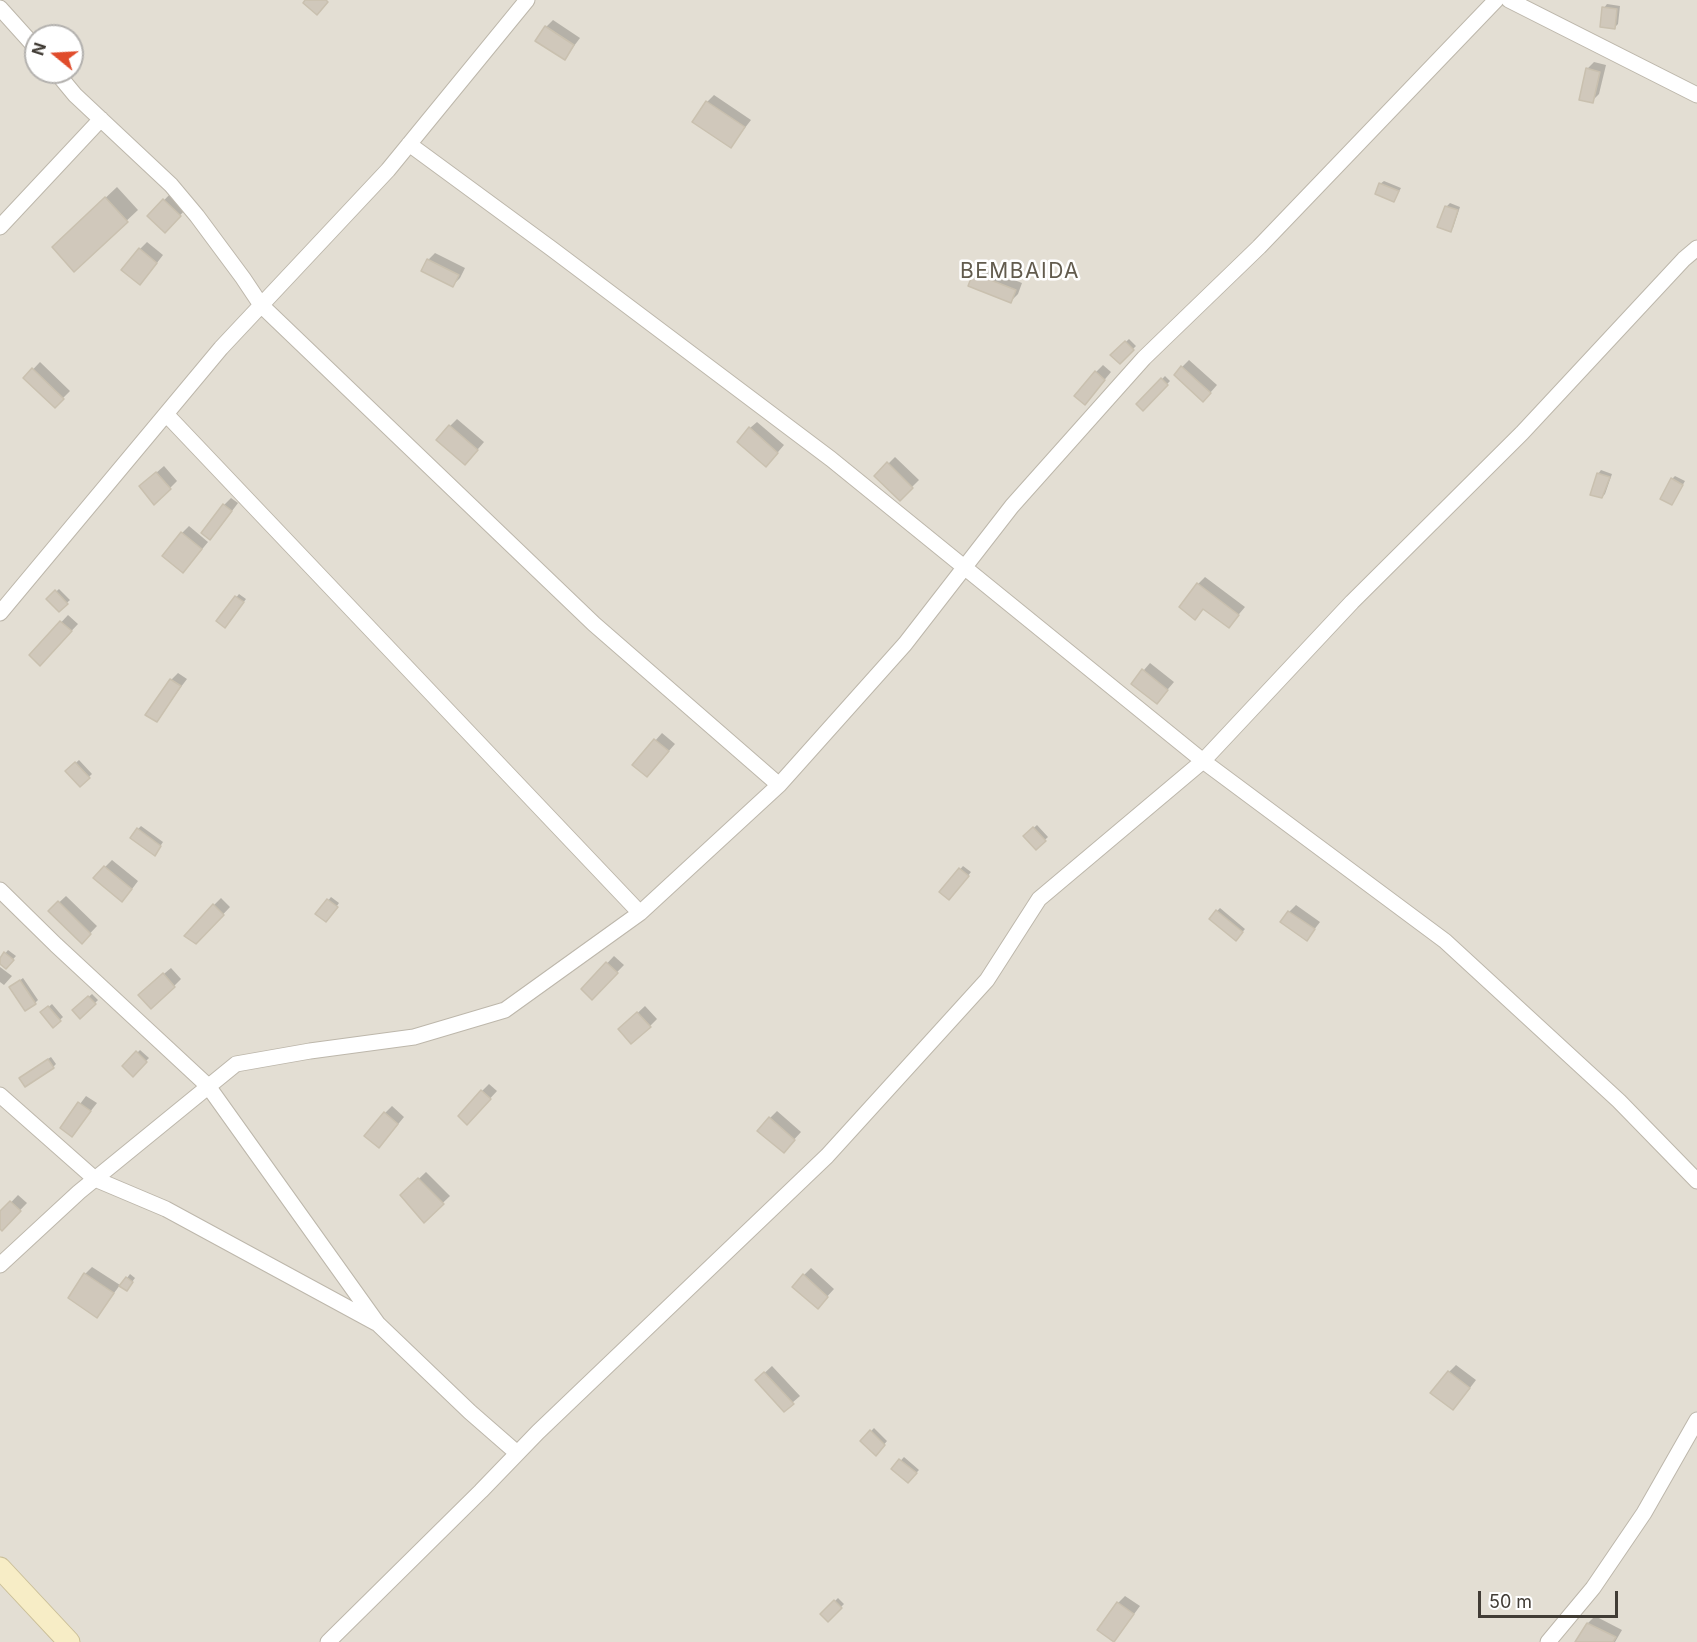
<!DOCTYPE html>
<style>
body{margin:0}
#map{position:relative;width:1697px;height:1642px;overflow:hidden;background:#f0ece4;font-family:Inter,sans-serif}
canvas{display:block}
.north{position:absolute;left:24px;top:24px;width:60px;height:60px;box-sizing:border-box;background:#fff;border:2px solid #b3b1ae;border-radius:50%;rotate:288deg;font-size:16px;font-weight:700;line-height:24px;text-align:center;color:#413c35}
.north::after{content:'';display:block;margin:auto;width:21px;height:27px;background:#e04c2b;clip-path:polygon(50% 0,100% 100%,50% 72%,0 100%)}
.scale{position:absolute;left:1478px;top:1591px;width:140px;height:27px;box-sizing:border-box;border:3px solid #413c35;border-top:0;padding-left:8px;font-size:18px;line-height:21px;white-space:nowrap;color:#413c35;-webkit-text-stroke:4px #fff;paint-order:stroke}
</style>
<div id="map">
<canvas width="1697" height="1642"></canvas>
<div class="north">N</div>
<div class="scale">50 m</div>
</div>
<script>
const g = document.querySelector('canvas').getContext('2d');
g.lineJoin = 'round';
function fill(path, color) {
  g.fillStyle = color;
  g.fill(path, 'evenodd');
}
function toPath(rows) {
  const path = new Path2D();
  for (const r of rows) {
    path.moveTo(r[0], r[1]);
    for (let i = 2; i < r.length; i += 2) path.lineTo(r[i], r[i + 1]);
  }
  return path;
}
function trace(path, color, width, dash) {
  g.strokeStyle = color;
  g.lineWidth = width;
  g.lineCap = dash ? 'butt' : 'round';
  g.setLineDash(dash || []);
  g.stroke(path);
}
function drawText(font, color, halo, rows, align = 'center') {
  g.font = font + ' Inter,sans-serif';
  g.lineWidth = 5;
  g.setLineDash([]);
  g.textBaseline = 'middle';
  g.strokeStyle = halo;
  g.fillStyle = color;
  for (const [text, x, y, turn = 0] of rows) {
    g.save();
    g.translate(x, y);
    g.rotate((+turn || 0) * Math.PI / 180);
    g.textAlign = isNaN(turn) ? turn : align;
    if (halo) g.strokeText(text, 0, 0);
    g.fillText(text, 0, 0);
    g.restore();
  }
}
const residential = toPath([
 [0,0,1697,0,1697,1642,0,1642],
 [36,36,72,36,72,72,36,72]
]);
const shadow = toPath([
 [1607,4,1620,6,1618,24,1615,27,1604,8],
 [553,20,580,38,565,58,546,27],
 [1594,62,1606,65,1599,94,1592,101,1587,69],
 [714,95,751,120,731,146,707,102],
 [1384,181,1401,188,1394,201,1380,184],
 [117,187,138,210,75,269,65,236],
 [171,193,187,208,165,231,149,216],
 [1450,203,1460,207,1453,228,1450,231,1439,227,1447,206],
 [147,242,163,255,147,276,140,249],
 [435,253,465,268,460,278,453,285,423,270,428,260],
 [981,267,1022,283,1018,294,1011,301,974,274],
 [1129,339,1136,346,1120,362,1112,355],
 [1189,360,1217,385,1210,393,1182,367],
 [40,362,70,391,55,406,25,378],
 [1103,365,1111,372,1091,396,1096,372],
 [1165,376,1170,381,1143,409,1138,404],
 [457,419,484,442,472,456,450,426],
 [757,422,784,445,773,458,750,428],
 [895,457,919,480,900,499,876,476],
 [164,466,177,481,170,488,148,480],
 [1601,470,1612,474,1605,494,1602,497,1598,474],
 [1675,476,1685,481,1674,500,1672,479],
 [231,498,238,503,217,531,224,505],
 [189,526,208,542,190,564,182,533],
 [1205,577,1245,607,1229,626,1204,607,1195,618,1198,584],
 [59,589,70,600,59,610,48,599],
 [239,594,246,599,228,623,218,621],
 [68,615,78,624,47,657,31,655],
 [1150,663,1174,682,1157,702,1144,670],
 [178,673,187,679,156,720,171,680],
 [662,733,675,744,654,768,634,765],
 [79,760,92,774,80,785,67,771],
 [1037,825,1048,837,1036,848,1025,836],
 [141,826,163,842,157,851,138,829],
 [112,860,138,881,129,893,105,867],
 [963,866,971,872,952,895,941,892],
 [66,896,97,926,82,942,50,911],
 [331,897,339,903,329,917,317,914],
 [221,898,230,907,196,943,214,905],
 [1296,905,1320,922,1307,939,1289,912],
 [1220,908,1245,929,1236,939,1217,911],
 [8,950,16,956,6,967,0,960],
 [614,956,624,965,592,998,583,989],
 [0,967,12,976,4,985,0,982],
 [171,968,181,979,174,986,147,988],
 [23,978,38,1000,35,1003,14,985],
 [92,994,98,1000,81,1017,74,1010],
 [52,1004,63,1017,53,1026,42,1013],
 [645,1006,657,1019,650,1026,627,1023],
 [140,1050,149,1058,133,1074,124,1066],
 [51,1057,56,1064,53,1067,24,1075],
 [489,1084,497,1091,474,1116,482,1091],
 [86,1096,97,1103,72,1135,62,1128],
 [392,1106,404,1117,386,1139,385,1113],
 [777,1111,801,1132,790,1144,770,1118],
 [426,1172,450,1196,424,1221,402,1195],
 [18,1195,27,1203,2,1229,0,1226,0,1214],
 [92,1267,120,1285,97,1316,85,1274],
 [811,1268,834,1289,824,1300,804,1275],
 [130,1274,135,1278,129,1286,121,1286],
 [1456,1365,1476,1380,1460,1401,1449,1372],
 [772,1366,800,1396,784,1410,757,1380],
 [874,1428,887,1441,876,1454,862,1441],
 [904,1457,919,1470,908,1481,893,1469],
 [1125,1596,1140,1606,1115,1640,1118,1603],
 [838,1598,844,1604,828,1620,822,1614],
 [1595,1616,1622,1630,1615,1642,1578,1642,1588,1623]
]);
const building = toPath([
 [305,0,326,0,328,2,317,15,303,3,305,0],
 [1602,7,1617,9,1615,29,1600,27,1602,7],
 [545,26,574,45,565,60,535,41,545,26],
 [1586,68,1600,72,1593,103,1579,100,1586,68],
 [706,101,745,127,731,148,692,122,706,101],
 [1379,183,1399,191,1394,202,1375,194,1379,183],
 [105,197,128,222,74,272,52,247,105,197],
 [163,199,181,216,165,233,147,216,163,199],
 [1445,206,1458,210,1451,232,1437,227,1445,206],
 [139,248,157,263,140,285,121,270,139,248],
 [427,259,459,275,453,287,421,271,427,259],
 [973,273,1016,290,1011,303,968,286,973,273],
 [1125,341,1134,350,1120,364,1110,355,1125,341],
 [1181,366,1211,393,1203,402,1174,375,1181,366],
 [32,368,64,399,55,408,23,378,32,368],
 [1095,371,1105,380,1085,405,1074,396,1095,371],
 [1161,378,1168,385,1143,411,1136,404,1161,378],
 [449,425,478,450,465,465,436,440,449,425],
 [749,427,778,453,766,467,737,442,749,427],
 [887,462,913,488,900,501,874,476,887,462],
 [156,472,171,489,154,505,139,486,156,472],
 [1597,473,1610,477,1602,498,1590,495,1597,473],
 [1671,478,1683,485,1672,505,1660,499,1671,478],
 [223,504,232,511,210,540,201,533,223,504],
 [181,532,202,549,183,573,162,556,181,532],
 [1197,583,1239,615,1229,628,1203,609,1195,620,1179,607,1197,583],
 [55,590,68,604,59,612,46,599,55,590],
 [235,596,244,602,225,628,216,621,235,596],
 [60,621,72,631,40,666,29,655,60,621],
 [1142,669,1168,690,1157,704,1131,684,1142,669],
 [170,679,181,686,157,722,145,715,170,679],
 [654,739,669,751,647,777,632,765,654,739],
 [75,762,90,778,80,787,65,771,75,762],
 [1033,827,1046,841,1036,850,1023,836,1033,827],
 [137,828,161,846,155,856,130,838,137,828],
 [104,866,132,889,122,902,93,878,104,866],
 [959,868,969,876,949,900,939,892,959,868],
 [327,899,338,907,326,922,315,914,327,899],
 [58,901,91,934,82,944,48,911,58,901],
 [213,904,224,915,196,944,184,936,213,904],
 [1216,910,1243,932,1236,941,1209,919,1216,910],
 [1288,911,1315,929,1307,941,1280,922,1288,911],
 [4,952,14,960,6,969,0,964,0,958,4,952],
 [606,962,618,973,592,1000,581,989,606,962],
 [163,973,175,987,151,1009,138,995,163,973],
 [20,980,36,1004,25,1011,9,987,20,980],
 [88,996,96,1004,80,1019,72,1010,88,996],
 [48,1006,61,1021,53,1028,40,1012,48,1006],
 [637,1012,651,1027,631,1044,618,1029,637,1012],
 [136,1051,147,1062,133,1077,122,1066,136,1051],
 [48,1059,54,1068,25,1087,19,1078,48,1059],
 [481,1090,491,1099,467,1125,458,1116,481,1090],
 [78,1102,91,1111,72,1137,60,1128,78,1102],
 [384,1112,398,1124,379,1148,364,1136,384,1112],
 [769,1117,795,1140,784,1153,757,1131,769,1117],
 [418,1178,444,1204,424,1223,400,1195,418,1178],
 [10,1201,21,1211,2,1231,0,1229,0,1211,10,1201],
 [84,1273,114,1293,97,1318,68,1298,84,1273],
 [803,1274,828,1297,818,1309,792,1287,803,1274],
 [126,1277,133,1282,127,1291,119,1286,126,1277],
 [1448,1371,1470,1388,1453,1410,1430,1393,1448,1371],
 [764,1372,794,1404,784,1412,755,1380,764,1372],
 [870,1430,885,1445,876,1456,860,1441,870,1430],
 [899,1459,917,1473,908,1483,891,1469,899,1459],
 [834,1600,842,1608,828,1622,820,1614,834,1600],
 [1117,1602,1134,1614,1114,1642,1097,1630,1117,1602],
 [1587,1623,1616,1637,1613,1642,1575,1642,1587,1623]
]);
const street = toPath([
 [1509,0,1697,95],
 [0,8,36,48],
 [56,72,75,95,171,185,197,216,243,278,261,305,594,624,779,785],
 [409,144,552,249,831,459,1203,761,1445,941,1619,1101,1697,1181],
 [0,227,101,119],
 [166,414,640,913],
 [0,613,221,348,388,170,527,0],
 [0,890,56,945,208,1086,378,1324,470,1412,517,1453],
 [0,1095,95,1179,166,1209,376,1323],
 [0,1265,79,1192,236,1064,310,1051,414,1037,505,1010,640,913,779,785,905,644,1012,506,1144,358,1259,247,1496,0],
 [328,1642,481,1491,538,1432,827,1156,987,980,1039,899,1203,761,1352,602,1522,433,1684,259,1697,248],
 [1548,1642,1593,1588,1644,1513,1697,1420]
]);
const secondary = toPath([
 [0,1568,69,1642]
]);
const quarterNames = [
 ["BEMBAIDA",1020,272]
];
fill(residential, '#e3ded3');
fill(shadow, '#0003');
fill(building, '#d0c8bb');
trace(building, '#c9c0af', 1.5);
trace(street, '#bdb7ab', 17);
trace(secondary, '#cabf98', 23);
trace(street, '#fff', 15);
trace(secondary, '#f7edc6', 21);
g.letterSpacing = '1.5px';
drawText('21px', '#625b4d', '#fff', quarterNames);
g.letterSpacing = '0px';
</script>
